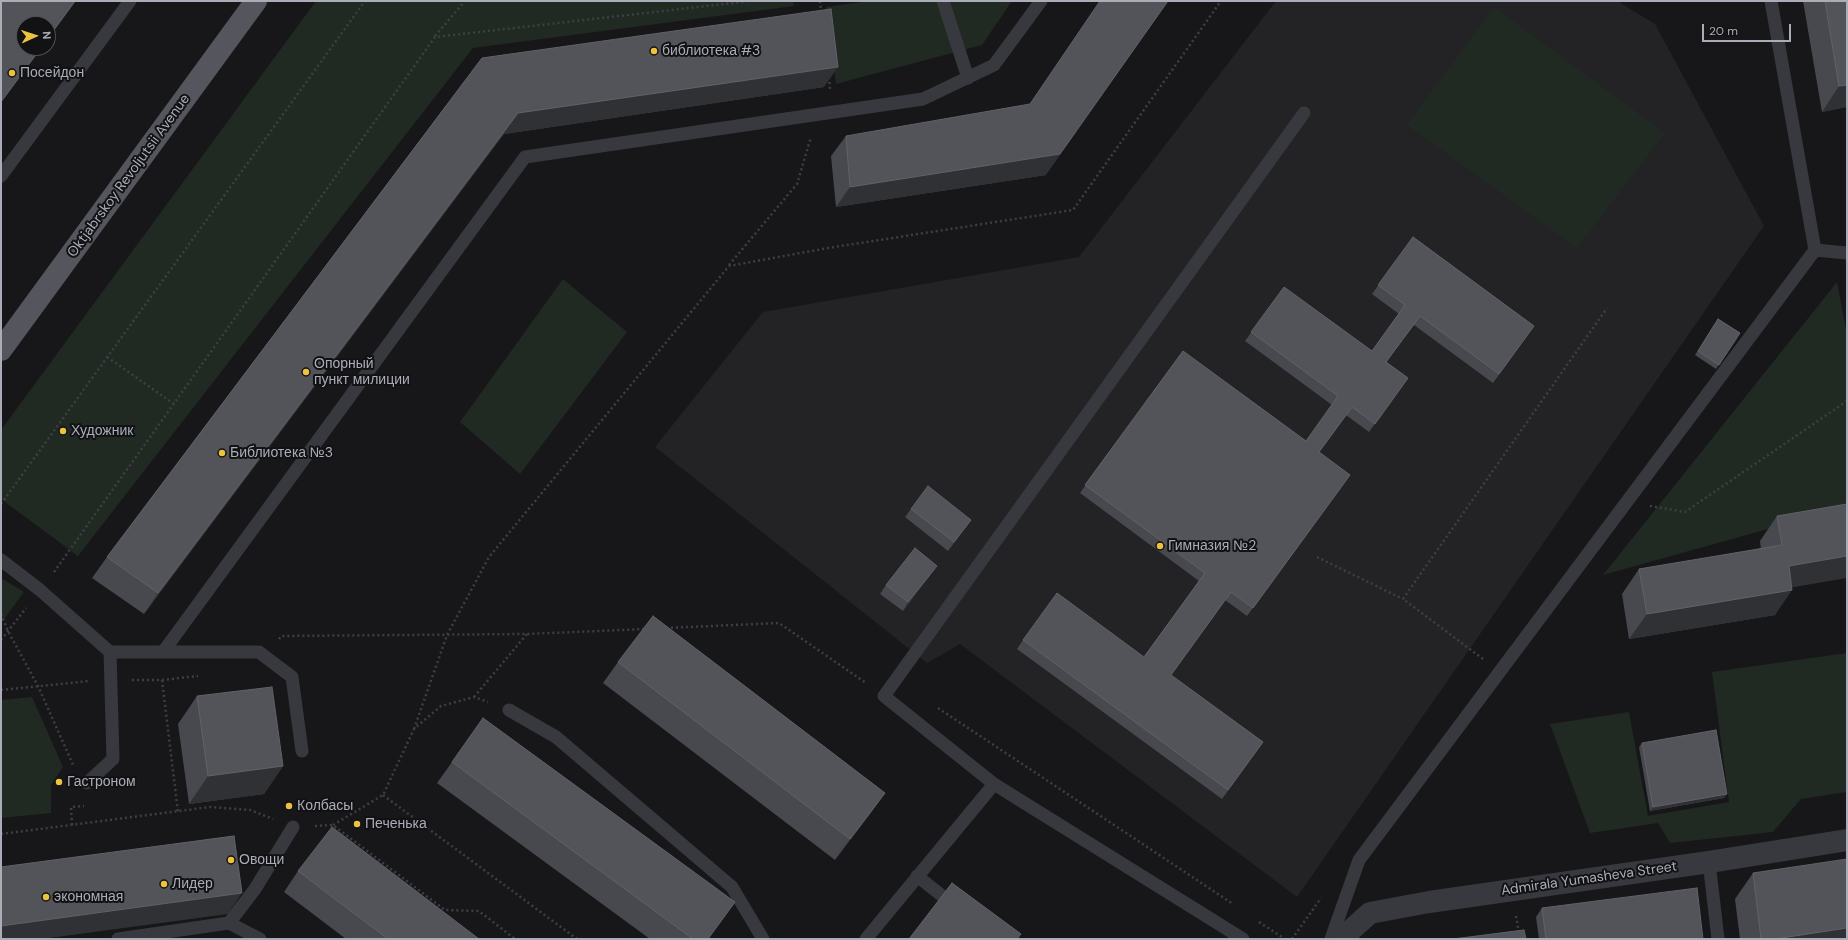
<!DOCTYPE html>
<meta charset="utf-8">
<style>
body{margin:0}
#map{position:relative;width:1848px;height:940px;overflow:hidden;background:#171719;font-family:"DM Sans",sans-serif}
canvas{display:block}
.frame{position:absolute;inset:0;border:2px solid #aaadb8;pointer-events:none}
.north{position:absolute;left:16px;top:16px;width:40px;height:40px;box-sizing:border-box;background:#121214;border:1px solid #4f5056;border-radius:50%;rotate:87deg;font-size:11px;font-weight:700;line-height:16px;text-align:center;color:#aaadb8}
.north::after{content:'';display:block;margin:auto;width:14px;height:18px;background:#eac33f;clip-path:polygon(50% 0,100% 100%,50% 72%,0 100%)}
.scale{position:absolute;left:1702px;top:24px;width:89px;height:18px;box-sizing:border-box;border:2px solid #aaadb8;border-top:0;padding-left:5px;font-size:12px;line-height:14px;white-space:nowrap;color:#aaadb8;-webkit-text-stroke:3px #121214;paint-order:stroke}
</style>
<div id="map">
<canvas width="1848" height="940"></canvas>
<div class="frame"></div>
<div class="north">N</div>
<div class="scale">20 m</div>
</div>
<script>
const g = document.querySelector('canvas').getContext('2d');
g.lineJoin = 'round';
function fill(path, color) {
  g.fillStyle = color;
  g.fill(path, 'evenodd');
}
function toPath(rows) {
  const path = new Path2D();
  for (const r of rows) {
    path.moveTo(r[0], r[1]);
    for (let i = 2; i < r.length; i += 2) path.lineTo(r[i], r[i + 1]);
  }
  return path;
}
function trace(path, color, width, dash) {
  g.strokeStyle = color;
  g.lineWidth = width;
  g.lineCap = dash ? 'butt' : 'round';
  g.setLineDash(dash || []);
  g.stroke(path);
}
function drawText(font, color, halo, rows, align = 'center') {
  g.font = font + ' "DM Sans",sans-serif';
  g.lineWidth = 4;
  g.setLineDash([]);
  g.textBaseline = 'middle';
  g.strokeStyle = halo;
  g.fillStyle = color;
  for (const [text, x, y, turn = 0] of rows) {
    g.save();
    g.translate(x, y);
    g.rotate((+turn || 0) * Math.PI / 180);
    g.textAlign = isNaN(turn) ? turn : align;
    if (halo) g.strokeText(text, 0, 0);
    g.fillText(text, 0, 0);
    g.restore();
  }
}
const built = toPath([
 [1276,1,1617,1,1655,24,1764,226,1297,897,960,644,927,663,655,447,763,312,1079,257]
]);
const green = toPath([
 [316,1,793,1,794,6,473,48,78,556,1,499,1,430],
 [869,1,1012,1,982,45,836,84,826,7],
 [1494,7,1665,133,1577,248,1407,125],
 [563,279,627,332,520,474,460,422],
 [1837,282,1847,335,1847,507,1603,575],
 [1,578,24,592,1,623],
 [1847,653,1847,792,1801,799,1773,832,1670,843,1658,823,1590,833,1550,724,1629,712,1648,816,1729,802,1712,672],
 [32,697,63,767,51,785,51,813,1,818,1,700]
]);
const path = toPath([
 [820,1,821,12],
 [435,36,465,1],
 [829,77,830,90],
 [729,265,797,184,811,137],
 [107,357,174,404],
 [1,504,365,1],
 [1650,506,1685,512,1847,401],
 [1317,557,1403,599],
 [54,572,435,37,751,1],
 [1,614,8,631,38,686,74,767],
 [666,628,779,623,866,683],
 [279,639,281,636,527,634,645,629],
 [1,640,26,608],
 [1483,659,1403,599,1607,308],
 [132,680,162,680,198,676],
 [162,680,178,812],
 [1,690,89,681],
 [474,697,527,634],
 [938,708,1233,904],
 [414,729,447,635,489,557,729,266,828,248,1073,210,1221,1],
 [383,795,577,939],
 [72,825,71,807,84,806],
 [333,825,383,795,414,729,441,706,474,697,488,702],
 [315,826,333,825,445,910,479,911,515,939],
 [1,834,210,807,250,810,273,819],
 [1516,916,1520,939],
 [1259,922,1285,939],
 [1292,939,1321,898]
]);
const service = toPath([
 [943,1,968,78],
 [1,176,130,1],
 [1815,250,1847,253],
 [1,560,40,590,110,652,163,652,525,157,923,99,994,65,1041,1],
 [163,652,259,652,292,677,302,751],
 [509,710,556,737,732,887,763,939],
 [87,783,113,759,110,652],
 [1709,862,1718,939],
 [917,876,955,906],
 [118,939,229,923],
 [260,939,229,923,255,889,293,827],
 [866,939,994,784],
 [1243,939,994,784,884,696,1304,113],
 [1331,939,1359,860,1815,250,1771,1]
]);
const minor = toPath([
 [1341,939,1370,913,1429,902,1709,862,1847,840]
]);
const primary = toPath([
 [1,350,256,1]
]);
const wall = toPath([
 [1803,1,1847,1,1847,116,1846,107,1822,112],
 [482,58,824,87,504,134,144,614,92,578,107,557],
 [846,136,1046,175,836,207,831,156],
 [1413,237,1534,326,1493,383,1414,325,1386,362,1408,378,1369,432,1346,415,1319,452,1350,475,1247,616,1225,600,1171,675,1263,742,1222,799,1017,649,1023,640,1144,657,1199,581,1080,493,1183,351,1306,441,1332,405,1245,341,1284,287,1372,351,1399,314,1372,294],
 [1718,319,1740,333,1716,369,1695,355],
 [911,509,971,520,948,551,905,517],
 [1777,516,1792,587,1775,615,1629,639,1622,594,1639,569,1761,549,1760,541],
 [931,574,903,611,880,594,886,585],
 [618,662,885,793,870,814,835,860,603,683],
 [197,696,283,766,264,794,189,804,178,724],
 [1642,743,1727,794,1724,798,1650,811,1639,747],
 [452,762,709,939,650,939,437,783],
 [298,871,479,939,346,939,284,892],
 [1753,873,1847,939,1740,939,1735,899],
 [1542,908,1703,939,1539,939,1536,917]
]);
const shadedWall = toPath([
 [75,1,76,1,48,39,48,38],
 [1168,1,1046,175,836,207,850,187,1060,154],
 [838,67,824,87,504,134,144,614,158,593,518,113],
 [1847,85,1847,106,1846,107,1822,112,1839,86],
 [1847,556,1847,578,1771,591,1789,566],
 [937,566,931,574,903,611,908,602],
 [1792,590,1775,615,1629,639,1647,614],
 [283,766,264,794,189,804,208,776],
 [885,793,870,814,835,860,850,839],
 [1727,794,1724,798,1650,811,1653,807],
 [242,893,228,914,42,939,1,939,1,926],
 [1847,928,1847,939,1775,939]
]);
const building = toPath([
 [1,1,75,1,48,38,48,24,24,24,24,48,41,48,1,102,1,1],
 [1100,1,1168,1,1060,154,850,187,846,136,1030,104,1100,1],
 [1825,1,1847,1,1847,85,1839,86,1825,1],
 [831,9,838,67,518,113,158,593,107,557,482,58,831,9],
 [1413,237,1534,326,1499,374,1420,316,1386,362,1408,378,1375,424,1352,407,1319,452,1350,475,1253,608,1231,592,1171,675,1263,742,1228,790,1023,640,1057,593,1144,657,1205,573,1085,485,1183,351,1306,441,1338,396,1251,332,1284,287,1372,351,1405,305,1378,285,1413,237],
 [1718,319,1740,333,1719,365,1698,351,1718,319],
 [928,486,971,520,954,542,911,509,928,486],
 [1847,504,1847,556,1789,566,1792,590,1647,614,1639,569,1782,545,1777,516,1847,504],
 [915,548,937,566,908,602,886,585,915,548],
 [653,616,885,793,850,839,618,662,653,616],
 [272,687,283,766,208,776,197,696,272,687],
 [483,718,735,902,708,939,693,939,452,762,483,718],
 [1716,730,1727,794,1653,807,1642,743,1716,730],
 [332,827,479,939,388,939,298,871,332,827],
 [234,836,242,893,1,926,1,867,234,836],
 [1847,859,1847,928,1775,939,1761,939,1753,873,1847,859],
 [952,883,1021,934,1017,939,909,939,952,883],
 [1697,888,1703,939,1546,939,1542,908,1697,888],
 [1524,930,1526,939,1453,939,1524,930]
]);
const markers = [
 [654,51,4,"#eac33f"],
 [12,73,4,"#eac33f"],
 [306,372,4,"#eac33f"],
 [63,431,4,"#eac33f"],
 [222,453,4,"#eac33f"],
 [1160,546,4,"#eac33f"],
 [59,782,4,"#eac33f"],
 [289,806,4,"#eac33f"],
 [357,824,4,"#eac33f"],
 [231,860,4,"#eac33f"],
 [164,884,4,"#eac33f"],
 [46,897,4,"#eac33f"]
];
const poiNames = [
 ["библиотека #3",662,51],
 ["Посейдон",20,73],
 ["Опорный",314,364],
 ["пункт милиции",314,380],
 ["Художник",71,431],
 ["Библиотека №3",230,453],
 ["Гимназия №2",1168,546],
 ["Гастроном",67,782],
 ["Колбасы",297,806],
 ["Печенька",365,824],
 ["Овощи",239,860],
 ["Лидер",172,884],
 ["экономная",54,897]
];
const streetNames = [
 ["Oktjabrskoy Revoljutsii Avenue",129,176,-54],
 ["Admirala Yumasheva Street",1589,879,-8]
];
fill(built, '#232326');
fill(green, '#212923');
trace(path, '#3e3f45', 2.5, [2, 3]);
trace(service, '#38393e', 13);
trace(minor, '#38393e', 22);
trace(primary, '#54555d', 22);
fill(wall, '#48494e');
fill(shadedWall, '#303134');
fill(building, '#535459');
trace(building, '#606268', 1);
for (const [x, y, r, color] of markers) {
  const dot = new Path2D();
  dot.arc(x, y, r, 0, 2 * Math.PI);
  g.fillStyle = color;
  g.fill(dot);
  trace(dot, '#121214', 1.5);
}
drawText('14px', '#aaadb8', '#121214', poiNames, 'left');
drawText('14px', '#aaadb8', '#121214', streetNames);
</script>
